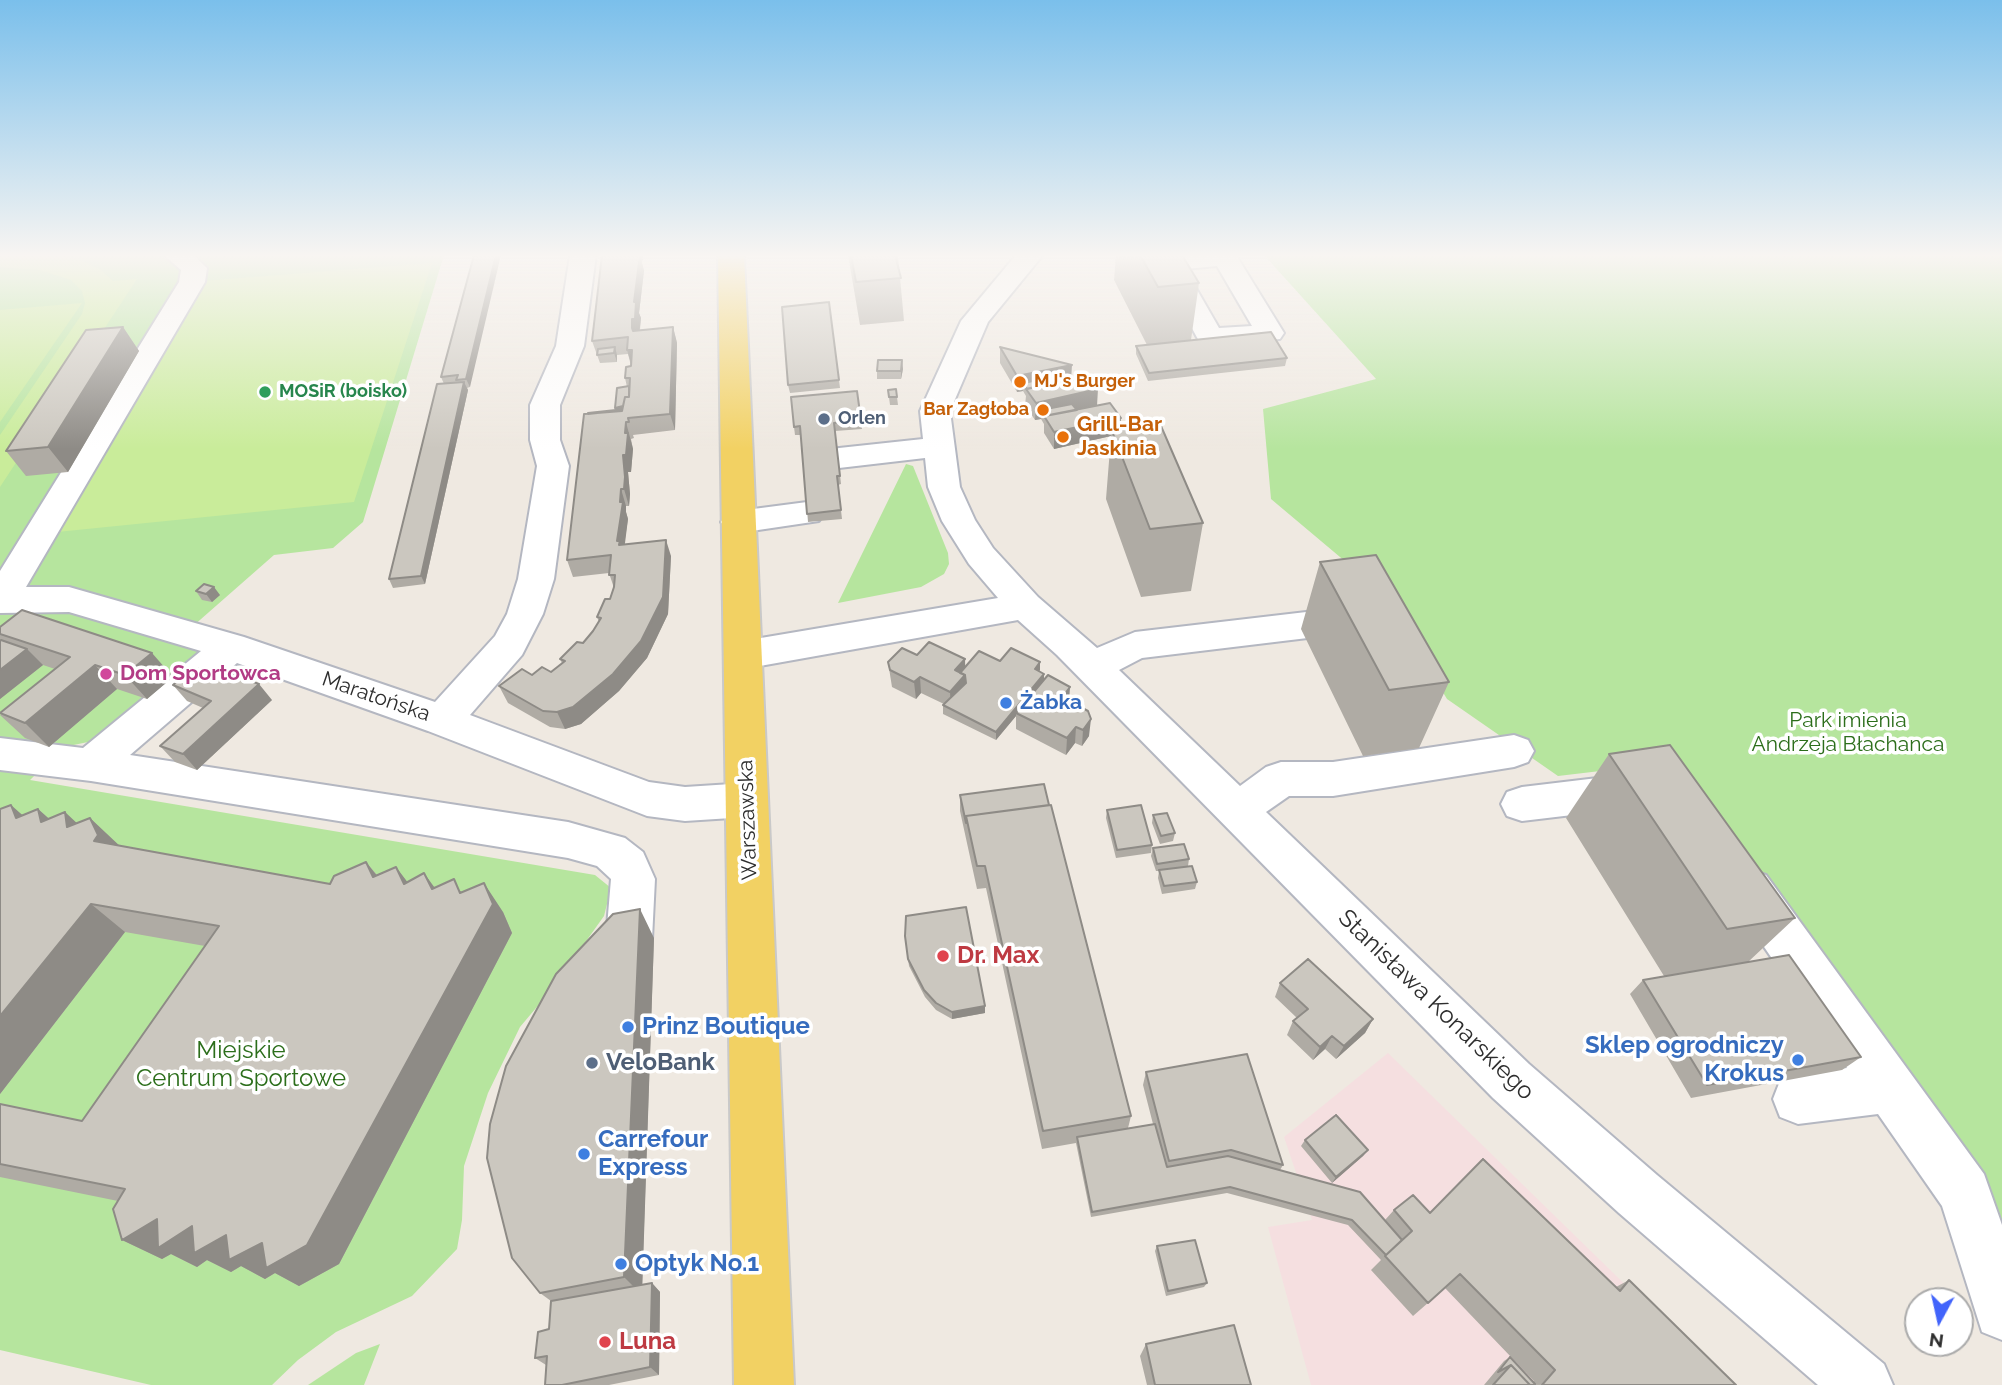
<!DOCTYPE html>
<meta charset="utf-8">
<style>
body{margin:0}
#map{position:relative;width:2002px;height:1385px;overflow:hidden;background:#efe9e1;font-family:Raleway,sans-serif}
canvas{display:block}
.north{position:absolute;left:1904px;top:1287px;width:70px;height:70px;box-sizing:border-box;background:#fff;border:2px solid #ababab;border-radius:50%;rotate:188deg;font-size:19px;font-weight:700;line-height:28px;text-align:center;color:#2e2e2e}
.north::after{content:'';display:block;margin:auto;width:24px;height:32px;background:#4264fb;clip-path:polygon(50% 0,100% 100%,50% 72%,0 100%)}
</style>
<div id="map">
<canvas width="2002" height="1385"></canvas>
<div class="north">N</div>
</div>
<script>
const g = document.querySelector('canvas').getContext('2d');
g.lineJoin = 'round';
function fill(path, color) {
  g.fillStyle = color;
  g.fill(path, 'evenodd');
}
function toPath(rows) {
  const path = new Path2D();
  for (const r of rows) {
    path.moveTo(r[0], r[1]);
    for (let i = 2; i < r.length; i += 2) path.lineTo(r[i], r[i + 1]);
  }
  return path;
}
function trace(path, color, width, dash) {
  g.strokeStyle = color;
  g.lineWidth = width;
  g.lineCap = dash ? 'butt' : 'round';
  g.setLineDash(dash || []);
  g.stroke(path);
}
function drawText(font, color, halo, rows, align = 'center') {
  g.font = font + ' Raleway,sans-serif';
  g.lineWidth = 7;
  g.setLineDash([]);
  g.textBaseline = 'middle';
  g.strokeStyle = halo;
  g.fillStyle = color;
  for (const [text, x, y, turn = 0] of rows) {
    g.save();
    g.translate(x, y);
    g.rotate((+turn || 0) * Math.PI / 180);
    g.textAlign = isNaN(turn) ? turn : align;
    if (halo) g.strokeText(text, 0, 0);
    g.fillText(text, 0, 0);
    g.restore();
  }
}
const medical = toPath([
 [1388,1053,1728,1385,1311,1385,1268,1227,1312,1220,1284,1137]
]);
const green = toPath([
 [0,255,444,255,363,522,333,548,274,555,176,641,207,653,112,731,88,742,64,747,30,780,595,875,611,888,604,916,552,989,520,1027,488,1093,464,1166,462,1220,457,1249,412,1296,336,1332,298,1360,272,1385,151,1385,0,1350],
 [1264,255,2002,255,2002,1251,1651,765,1558,776,1447,699,1384,594,1271,499,1263,409,1376,379],
 [906,464,913,466,948,553,949,564,944,574,921,587,838,603],
 [380,1344,364,1385,308,1385,356,1353]
]);
const pitch = toPath([
 [0,255,62,256,82,261,101,270,113,281,137,279,0,487,0,435,82,314,85,303,82,291,71,280,40,270,0,267],
 [432,263,354,502,57,532,203,281],
 [82,303,0,422,0,310]
]);
const minor = toPath([
 [164,255,193,255,207,268,205,282,26,587,69,587,244,637,435,702,495,636,507,614,518,579,537,466,530,440,530,405,556,346,570,255,596,255,584,346,560,405,560,440,569,466,554,579,543,614,522,655,470,715,649,782,685,787,747,783,762,788,768,800,762,812,747,817,685,821,647,816,428,731,237,663,130,755,568,822,625,838,643,852,655,879,652,939,645,954,629,960,613,954,606,939,611,879,597,866,568,858,91,781,0,770,0,738,83,748,201,651,69,612,0,613,0,571,179,282,181,270,164,255],
 [1016,255,1043,255,988,322,950,411,960,487,975,520,993,548,1038,597,1097,648,1135,632,1349,607,1362,611,1367,620,1362,629,1349,633,1142,658,1119,670,1240,786,1266,767,1281,762,1333,762,1514,735,1528,740,1534,751,1528,762,1514,767,1333,796,1289,796,1266,812,1529,1064,1657,1175,1884,1364,1893,1385,1818,1385,1619,1213,1493,1098,1057,655,1018,620,743,669,730,665,724,655,730,645,743,641,998,598,969,564,942,521,928,487,925,458,839,468,828,465,823,458,828,451,839,448,923,439,920,411,961,321,1016,255],
 [1167,255,1236,255,1284,333,1280,339,1210,345,1200,343,1156,262,1160,257,1167,255],
 [1217,266,1252,326,1219,328,1185,269,1217,266],
 [807,502,819,505,824,513,819,521,738,533,726,530,721,522,726,514,738,511,807,502],
 [1631,774,1646,779,1652,791,1646,803,1631,808,1522,821,1507,816,1501,804,1507,792,1522,787,1631,774],
 [1750,870,1766,875,1984,1174,2002,1225,2002,1340,1982,1332,1942,1206,1878,1114,1798,1124,1780,1117,1773,1099,1780,1081,1798,1074,1847,1068,1734,903,1728,889,1734,875,1750,870]
]);
const major = toPath([
 [718,255,744,255,794,1385,734,1385,718,255]
]);
const wall = toPath([
 [474,255,470,387,467,388,468,390,425,584,393,588,389,579,444,384,441,377],
 [643,255,642,263,644,271,639,313,641,318,640,330,673,327,677,343,675,430,633,435,634,438,631,439,633,449,631,472,628,472,630,494,629,506,626,506,626,512,628,519,624,545,671,556,668,614,647,658,619,691,581,724,565,729,550,727,508,703,499,686,532,675,551,672,562,663,560,659,583,643,593,631,599,622,597,617,610,599,614,588,609,573,573,577,567,560,616,411,615,408,627,387,625,378,631,366,628,354,617,355,617,362,600,363,592,341],
 [848,255,898,255,904,321,860,325],
 [1116,255,1182,255,1199,283,1191,340,1287,358,1285,366,1148,381,1136,354,1136,346,1147,345,1114,280],
 [829,302,840,388,790,393,788,385],
 [123,327,139,351,68,472,26,476,6,451],
 [1000,347,1071,379,1097,405,1121,418,1120,431,1203,523,1191,591,1141,597,1106,499,1111,436,1054,449,1044,433,1044,424,1041,419,1035,420,1025,405,1026,396,1023,391,1017,392,1000,363],
 [903,369,901,379,877,379,877,371],
 [896,389,898,405,890,405,888,390],
 [857,391,862,429,835,431,841,484,838,485,842,519,808,522,801,435,795,435,794,427],
 [1320,562,1449,682,1419,748,1363,756,1301,629],
 [196,591,220,595,212,602,202,600],
 [0,627,173,677,147,699,117,689,49,747,25,738,0,715,55,669,43,665,0,699,0,641,1,640,0,639],
 [917,655,965,659,965,667,1000,661,1040,670,1039,671,1044,674,1044,680,1069,703,1068,705,1089,736,1082,746,1075,743,1066,755,1016,729,1016,716,996,740,943,714,943,705,944,704,921,693,916,699,892,687,888,662],
 [173,685,272,700,197,770,175,762,160,746,203,708,187,701],
 [1609,754,1795,918,1748,962,1861,1057,1842,1070,1691,1098,1630,994,1643,980,1664,976,1566,818],
 [960,795,1131,1116,1128,1128,1153,1124,1143,1085,1146,1072,1283,1165,1280,1170,1385,1220,1394,1210,1430,1213,1616,1287,1629,1280,1736,1385,1484,1385,1504,1361,1510,1357,1533,1382,1534,1381,1445,1288,1413,1316,1371,1270,1381,1260,1348,1225,1227,1193,1091,1217,1076,1143,1042,1149,986,888,977,889,960,811],
 [38,809,49,819,77,823,90,818,119,846,330,884,366,862,377,875,396,867,407,882,463,892,503,912,512,933,339,1264,299,1286,275,1273,265,1279,241,1266,231,1272,207,1260,197,1267,171,1254,162,1259,122,1240,118,1201,0,1177,0,1104,82,1121,205,946,125,932,0,1094,22,815],
 [1107,810,1152,845,1151,853,1116,858,1106,818],
 [1153,815,1175,833,1173,841,1160,844,1152,823],
 [1153,848,1189,859,1188,866,1197,882,1195,889,1162,894,1158,878,1159,871,1156,871,1151,856],
 [905,936,985,1013,952,1019,936,1010,925,997,909,966],
 [654,938,642,1285,652,1283,660,1292,659,1375,609,1385,545,1385,546,1365,535,1358,549,1329,551,1301,540,1293],
 [1280,983,1373,1019,1365,1033,1336,1059,1325,1049,1313,1060,1287,1035,1293,1021,1297,1018,1275,997],
 [1305,1140,1368,1150,1363,1156,1332,1183,1301,1146],
 [1157,1246,1207,1283,1204,1287,1166,1296,1155,1251],
 [1146,1344,1251,1385,1147,1385,1140,1356]
]);
const shadedWall = toPath([
 [496,255,501,255,470,387,466,379],
 [638,255,643,255,642,263,644,271,639,313,641,318,639,335,637,335,632,328],
 [123,327,139,351,68,472,48,447],
 [673,327,677,343,675,430,670,414],
 [615,347,617,355,617,362,614,353],
 [627,350,632,350,632,367],
 [902,360,903,369,901,379,901,371],
 [1072,365,1071,381,1023,383,1023,391,1017,392,1017,376],
 [464,382,468,390,425,584,421,576],
 [1098,389,1097,406,1046,418,1041,410,1041,419,1035,420,1036,403],
 [635,394,618,416,615,408],
 [1121,418,1119,435,1112,431,1111,436,1054,449,1054,432],
 [626,422,633,449,631,472,628,472,630,494,629,506,624,489,623,455],
 [621,489,626,506,626,512,628,519,624,551,617,541],
 [666,540,671,556,668,614,647,658,619,691,581,724,565,729,557,712],
 [214,587,220,595,212,602,206,594],
 [27,649,43,665,0,699,0,670],
 [152,653,173,677,147,699,125,675],
 [965,659,966,692,951,708,950,692,955,670],
 [1040,662,1040,670,1034,677,1035,669],
 [95,665,117,689,49,747,25,723],
 [1044,674,1044,682,1016,713,1016,716,996,740,996,732],
 [920,677,921,693,916,699,914,682],
 [259,684,272,700,197,770,183,754],
 [1070,687,1069,703,1057,719,1058,703],
 [1091,719,1089,736,1082,746,1083,730],
 [1076,727,1075,743,1066,755,1067,738],
 [11,805,45,835,16,818],
 [38,809,72,839,41,822],
 [65,812,95,840,90,818,122,848,131,865,67,827],
 [366,862,389,891,373,877],
 [396,867,418,896,404,884],
 [424,873,445,902,432,889],
 [484,883,503,912,512,933,339,1264,299,1286,275,1273,265,1279,241,1266,231,1272,207,1260,197,1267,171,1254,162,1259,122,1240],
 [91,904,125,932,0,1094,0,1016],
 [640,909,654,938,642,1295,624,1277],
 [985,1006,985,1013,952,1019,952,1012],
 [1373,1019,1365,1033,1336,1059,1344,1046],
 [1332,1036,1325,1049,1313,1060,1320,1047],
 [1368,1150,1363,1156,1332,1183,1336,1177],
 [652,1283,660,1292,659,1375,650,1367]
]);
const building = toPath([
 [474,255,496,255,466,379,456,380,458,375,441,377,474,255],
 [602,255,640,255,634,302,636,302,635,319,632,319,632,328,633,331,673,327,670,414,628,418,629,422,626,422,625,433,628,433,626,455,623,455,625,477,624,489,621,489,620,502,623,502,617,541,620,540,619,545,666,540,663,597,641,641,613,674,573,707,557,712,543,711,499,686,522,669,532,675,542,667,551,672,565,661,560,659,577,642,583,643,593,631,601,618,597,617,605,599,610,599,614,587,615,575,609,575,611,555,567,560,584,414,622,411,625,397,629,397,630,378,625,378,626,367,631,366,632,350,627,350,628,337,592,341,602,255],
 [851,255,895,255,901,278,856,282,851,255],
 [1140,255,1182,255,1199,283,1158,287,1140,255],
 [829,302,839,380,788,385,782,307,829,302],
 [123,327,48,447,6,451,86,330,123,327],
 [1271,332,1287,358,1149,373,1136,346,1271,332],
 [615,347,614,353,597,355,598,349,615,347],
 [1000,347,1072,365,1017,376,1000,347],
 [878,360,902,360,901,371,877,371,878,360],
 [1087,375,1098,389,1036,403,1026,389,1087,375],
 [1053,377,1057,382,1027,389,1023,383,1053,377],
 [464,382,421,576,389,579,437,384,464,382],
 [629,386,629,397,625,397,623,406,615,408,617,388,629,386],
 [896,389,897,397,889,397,888,390,896,389],
 [857,391,861,420,834,423,840,476,837,476,841,510,807,514,800,426,794,427,791,397,857,391],
 [1110,403,1121,418,1054,432,1044,416,1110,403],
 [1072,404,1077,410,1045,416,1041,410,1072,404],
 [616,410,616,411,588,414,588,413,616,410],
 [1161,426,1203,523,1150,529,1112,431,1161,426],
 [1376,555,1449,682,1389,690,1320,562,1376,555],
 [204,584,214,587,206,594,196,591,204,584],
 [22,610,152,653,125,675,95,665,25,723,0,713,70,657,0,634,0,627,22,610],
 [1,640,27,649,0,670,0,641,1,640],
 [929,642,965,659,955,670,965,675,950,692,920,677,914,682,890,670,888,662,902,648,917,655,929,642],
 [1011,648,1040,662,1035,669,1044,674,996,732,943,705,966,683,965,675,960,673,979,651,1000,661,1011,648],
 [193,667,229,680,234,675,259,684,183,754,160,746,211,701,173,685,193,667],
 [1048,675,1070,687,1058,703,1064,706,1073,703,1088,711,1091,719,1083,730,1076,727,1067,738,1016,713,1048,675],
 [1670,745,1795,918,1727,929,1609,754,1670,745],
 [1044,784,1049,805,966,816,966,823,960,795,1044,784],
 [11,805,16,818,38,809,41,822,65,812,67,827,90,818,98,835,94,841,330,884,334,876,366,862,373,877,396,867,404,884,424,873,432,889,454,879,460,893,484,883,493,904,307,1245,266,1268,262,1243,229,1260,226,1235,194,1253,192,1226,158,1248,157,1219,122,1240,113,1209,125,1189,0,1164,0,1104,82,1121,219,926,91,904,0,1016,0,809,11,805],
 [1051,805,1131,1116,1043,1131,985,866,977,866,966,816,1051,805],
 [1141,805,1152,845,1117,850,1107,810,1141,805],
 [1167,813,1175,833,1161,836,1153,815,1167,813],
 [1184,844,1189,859,1157,864,1153,848,1184,844],
 [1192,866,1197,882,1164,886,1159,870,1192,866],
 [966,907,985,1006,952,1012,936,1003,924,990,908,959,905,936,906,916,966,907],
 [640,909,624,1277,540,1293,512,1258,487,1158,490,1124,506,1066,556,974,613,914,640,909],
 [1789,955,1861,1057,1707,1085,1643,980,1789,955],
 [1308,959,1373,1019,1344,1046,1332,1036,1320,1047,1293,1021,1308,1009,1280,983,1308,959],
 [1247,1054,1283,1165,1231,1150,1169,1161,1146,1072,1247,1054],
 [1336,1115,1368,1150,1336,1177,1305,1140,1336,1115],
 [1155,1124,1167,1167,1228,1156,1360,1192,1402,1240,1386,1255,1352,1220,1230,1187,1092,1212,1077,1137,1155,1124],
 [1483,1159,1620,1291,1629,1280,1736,1385,1542,1385,1555,1370,1460,1274,1428,1303,1385,1256,1412,1231,1394,1210,1413,1195,1430,1213,1483,1159],
 [1195,1240,1207,1283,1168,1291,1157,1246,1195,1240],
 [652,1283,650,1367,562,1385,545,1385,547,1356,535,1358,538,1332,549,1329,551,1301,652,1283],
 [1234,1325,1251,1385,1155,1385,1146,1344,1234,1325],
 [1510,1357,1535,1384,1535,1385,1530,1385,1511,1365,1498,1372,1510,1357],
 [1511,1365,1530,1385,1493,1385,1511,1365]
]);
const markers = [
 [1020,382,7,"#e8710a"],
 [265,392,7,"#2e9e5b"],
 [1043,410,7,"#e8710a"],
 [824,419,7,"#5c6f8a"],
 [1063,437,7,"#e8710a"],
 [106,674,7,"#d1479c"],
 [1006,703,7,"#3f7fe0"],
 [943,956,7,"#e0444e"],
 [628,1027,7,"#3f7fe0"],
 [1798,1060,7,"#3f7fe0"],
 [592,1063,7,"#5c6f8a"],
 [584,1154,7,"#3f7fe0"],
 [621,1264,7,"#3f7fe0"],
 [605,1342,7,"#e0444e"]
];
const farFoodnames = [
 ["MJ's Burger",1034,382],
 ["Bar Zagłoba",1029,410,"right"]
];
const farLeisurenames = [
 ["MOSiR (boisko)",279,392]
];
const farServicenames = [
 ["Orlen",838,419]
];
const foodNames = [
 ["Grill-Bar",1077,425],
 ["Jaskinia",1077,449]
];
const hotelNames = [
 ["Dom Sportowca",120,674]
];
const streetNames = [
 ["Maratońska",376,697,19],
 ["Warszawska",748,820,-92]
];
const shopNames = [
 ["Żabka",1020,703]
];
const parkNames = [
 ["Park imienia",1848,721],
 ["Andrzeja Błachanca",1848,745]
];
const nearHealthnames = [
 ["Dr. Max",957,956],
 ["Luna",619,1342]
];
const nearStreetnames = [
 ["Stanisława Konarskiego",1436,1005,44]
];
const nearShopnames = [
 ["Prinz Boutique",642,1027],
 ["Sklep ogrodniczy",1784,1046,"right"],
 ["Krokus",1784,1074,"right"],
 ["Carrefour",598,1140],
 ["Express",598,1168],
 ["Optyk No.1",635,1264]
];
const nearParknames = [
 ["Miejskie",241,1051],
 ["Centrum Sportowe",241,1079]
];
const nearServicenames = [
 ["VeloBank",606,1063]
];
fill(medical, '#f5dfe0');
fill(green, '#b6e59e');
fill(pitch, '#c9ec9a');
trace(minor, '#b4b7c1', 4);
trace(major, '#c9c9c9', 4);
fill(minor, '#fff');
fill(major, '#f2d163');
fill(wall, '#afaba4');
fill(shadedWall, '#8e8b86');
fill(building, '#cbc7bf');
trace(building, '#8e8b86', 2);
const sky = g.createLinearGradient(0, 0, 0, 449);
sky.addColorStop(0, '#7abfeb');
sky.addColorStop(0.57, '#f8f5f2');
sky.addColorStop(1, '#f8f5f200');
g.fillStyle = sky;
g.fillRect(0, 0, 2002, 449);
for (const [x, y, r, color] of markers) {
  const dot = new Path2D();
  dot.arc(x, y, r, 0, 2 * Math.PI);
  g.fillStyle = color;
  g.fill(dot);
  trace(dot, '#fff', 2.5);
}
drawText('bold 18px', '#c56008', '#fff', farFoodnames, 'left');
drawText('bold 18px', '#27864d', '#fff', farLeisurenames, 'left');
drawText('bold 18px', '#4e5e75', '#fff', farServicenames, 'left');
drawText('bold 21px', '#c56008', '#fff', foodNames, 'left');
drawText('bold 21px', '#b23c85', '#fff', hotelNames, 'left');
drawText('21px', '#2e2e2e', '#fff', streetNames);
drawText('bold 21px', '#366cbe', '#fff', shopNames, 'left');
drawText('21px', '#2c6e1b', '#fff', parkNames);
drawText('bold 24px', '#be3a42', '#fff', nearHealthnames, 'left');
drawText('24px', '#2e2e2e', '#fff', nearStreetnames);
drawText('bold 24px', '#366cbe', '#fff', nearShopnames, 'left');
drawText('24px', '#2c6e1b', '#fff', nearParknames);
drawText('bold 24px', '#4e5e75', '#fff', nearServicenames, 'left');
</script>
